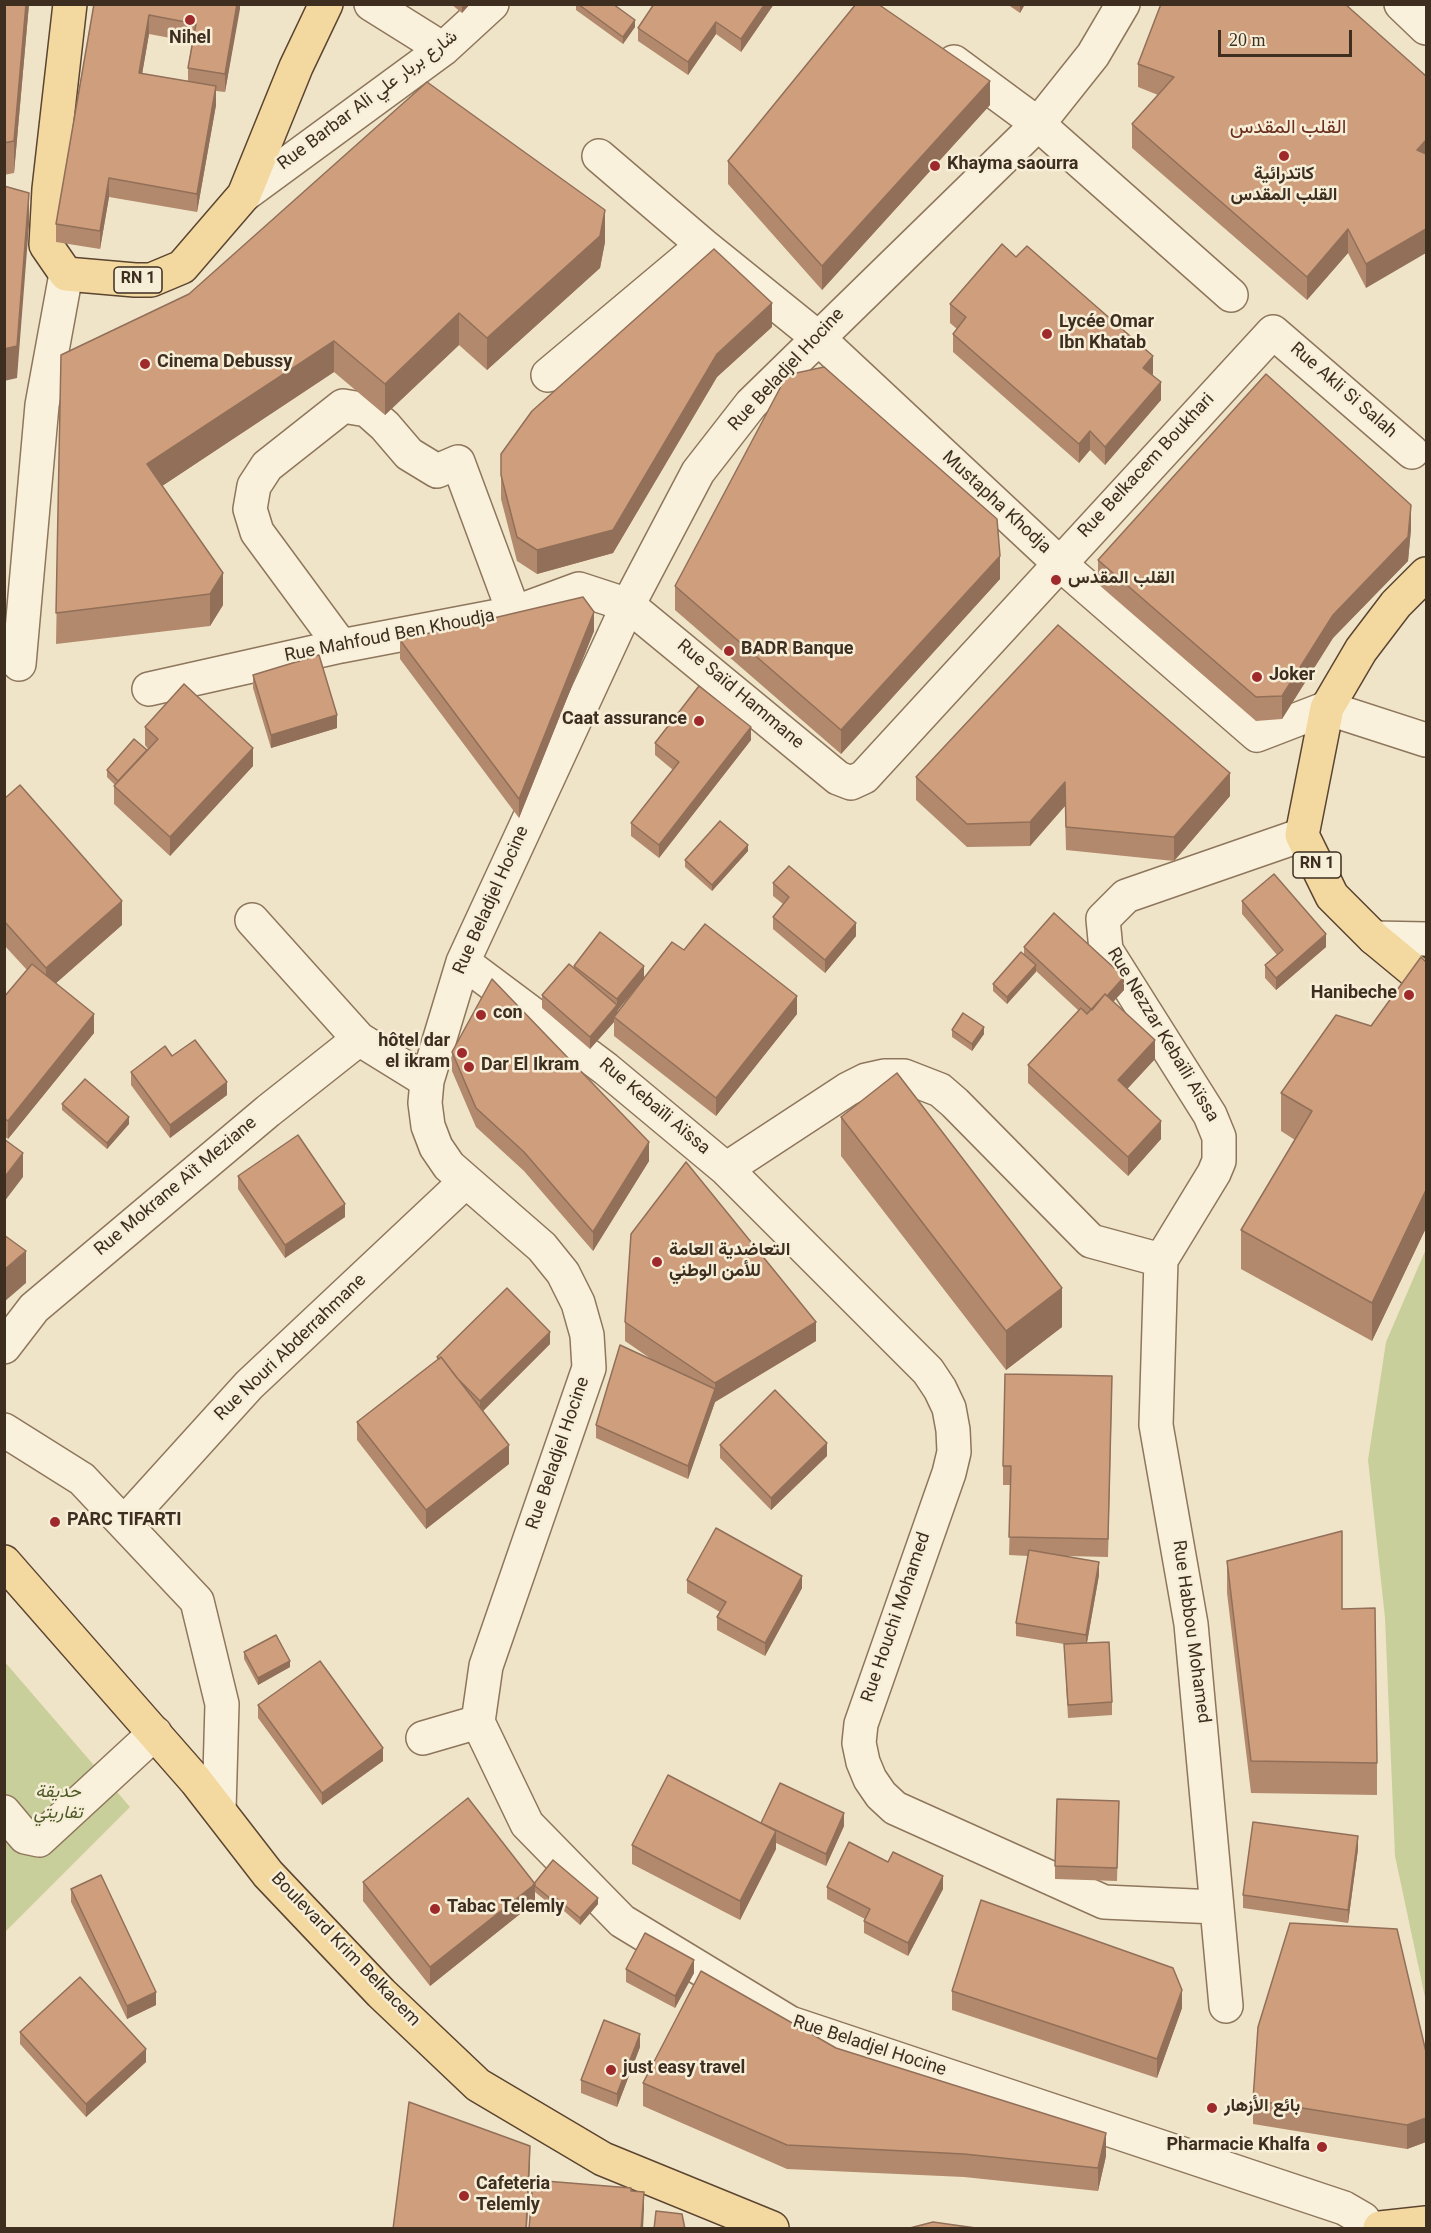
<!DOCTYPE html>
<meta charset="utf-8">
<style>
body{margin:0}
#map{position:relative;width:1431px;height:2233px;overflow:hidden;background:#f0e4c8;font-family:Georgia,serif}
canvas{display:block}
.frame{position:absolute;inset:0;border:6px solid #3d2e20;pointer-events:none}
.scale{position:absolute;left:1218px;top:30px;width:134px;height:27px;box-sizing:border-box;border:3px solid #3d2e20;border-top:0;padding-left:8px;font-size:18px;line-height:21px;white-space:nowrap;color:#3d2e20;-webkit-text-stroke:4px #f7eed8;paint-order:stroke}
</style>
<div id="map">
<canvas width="1431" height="2233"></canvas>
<div class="frame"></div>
<div class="scale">20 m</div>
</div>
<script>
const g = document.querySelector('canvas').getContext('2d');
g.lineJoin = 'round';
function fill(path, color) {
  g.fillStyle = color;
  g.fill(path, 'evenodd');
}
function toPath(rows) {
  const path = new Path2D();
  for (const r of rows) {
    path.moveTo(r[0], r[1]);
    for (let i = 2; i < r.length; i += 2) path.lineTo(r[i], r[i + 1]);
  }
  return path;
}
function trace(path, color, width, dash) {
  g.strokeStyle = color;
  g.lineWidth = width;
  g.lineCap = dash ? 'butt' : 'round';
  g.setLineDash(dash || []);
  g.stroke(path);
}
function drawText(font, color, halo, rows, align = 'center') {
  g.font = font + ' Georgia,Vazirmatn,serif';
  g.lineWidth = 5;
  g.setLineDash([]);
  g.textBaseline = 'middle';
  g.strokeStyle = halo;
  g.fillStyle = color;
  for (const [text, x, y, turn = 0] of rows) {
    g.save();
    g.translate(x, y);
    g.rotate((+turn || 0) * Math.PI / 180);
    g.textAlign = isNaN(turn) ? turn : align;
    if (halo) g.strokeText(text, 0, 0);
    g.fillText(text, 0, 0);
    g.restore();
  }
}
const green = toPath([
 [1426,1249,1426,2002,1395,1856,1385,1618,1368,1460,1386,1342],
 [4,1661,130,1807,5,1932,4,1932]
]);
const minor = toPath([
 [371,4,443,49],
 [1123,4,1093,55,1038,124,751,404,698,472,628,605,463,962,427,1081,425,1103,428,1126,436,1147,449,1166,542,1247,563,1273,578,1303,587,1335,589,1368,486,1666,478,1722,527,1824,622,1921,790,2023,1344,2208,1363,2219,1369,2228],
 [1401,4,1426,28],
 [954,62,1038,124,1231,295],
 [599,156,703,245,817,337,1059,563,1257,735,1327,708,1426,740],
 [244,195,443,49,492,4],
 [548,375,703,245],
 [341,646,257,532,250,509,254,486,267,466,343,406,367,410,385,426,409,454,437,471,458,462,514,613],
 [19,664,42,405,66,274],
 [149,689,341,646,514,613,579,589,628,605,838,778,851,783,864,777,1273,332,1412,452],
 [252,920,359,1039,427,1081],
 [1374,938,1426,939],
 [463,962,606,1069,726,1169,928,1371,940,1389,949,1408,953,1430,954,1452,949,1473,861,1724,859,1743,863,1762,870,1779,881,1795,895,1808,1104,1902,1216,1907],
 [726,1169,848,1089,866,1080,884,1076,904,1076,940,1090,955,1103,1091,1241,1161,1260,1214,1173,1219,1161,1219,1137,1210,1115,1106,950,1103,919,1126,896,1302,835],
 [1161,1260,1156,1425,1191,1624,1226,2006],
 [4,1347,34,1308,268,1111,359,1039],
 [4,1430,82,1479,197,1601,222,1704,219,1810],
 [124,1523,249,1385,466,1181],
 [423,1738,478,1722],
 [4,1812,25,1837,39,1840,155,1733]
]);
const major = toPath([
 [70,4,49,189,46,245,66,274,135,280,151,280,182,267,244,195,296,67,326,4],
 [1426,574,1396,604,1361,650,1327,708,1302,835,1332,896,1374,938,1426,981],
 [4,1562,196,1781,268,1874,381,1993,478,2085,603,2159,772,2228],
 [1380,2228,1426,2223]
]);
const wall = toPath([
 [4,4,29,4,14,173,4,175],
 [94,4,240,4,225,92,216,91,216,105,197,212,109,197,100,249,56,242,56,224],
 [149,34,192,42,188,68,188,81,142,74],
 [451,4,470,4,462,13],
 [576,4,613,4,635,27,623,44,576,10],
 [654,4,774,4,741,52,716,34,688,75,638,41,638,28],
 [1007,4,1025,4,1020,13],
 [1138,64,1426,76,1366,288,1348,253,1307,300,1132,148,1132,124,1158,95,1138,87],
 [990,105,822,290,728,184,728,161],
 [605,242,600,268,487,370,459,345,385,415,334,372,162,486,223,605,210,626,56,644,61,355],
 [1016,257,1153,375,1161,400,1105,465,1090,450,1079,463,953,352,953,334,957,329,950,323,950,304],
 [772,327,717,377,613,553,537,574,517,561,501,499,501,475],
 [1411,529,1408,561,1333,638,1282,719,1256,721,1098,584,1098,560],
 [1000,579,841,754,675,610,675,586],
 [594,631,519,818,400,659,400,640],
 [253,675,337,728,271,748,253,688],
 [145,727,253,766,170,856,114,804,114,786,115,785,107,777,107,770,148,749,145,745],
 [751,740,659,858,631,836,631,823,673,770,655,755,655,743],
 [916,777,1230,796,1174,861,1066,850,1065,806,1030,846,967,847,916,800],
 [4,799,122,925,56,983,94,1033,8,1139,4,1136,4,997,27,970,4,945],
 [748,851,712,891,685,867,685,860],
 [773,883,856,936,825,973,773,929,773,917,783,904,773,896],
 [1242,901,1326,947,1276,990,1265,978,1265,965,1277,955,1242,914],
 [1024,947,1124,990,1113,1002,1155,1059,1127,1089,1161,1139,1128,1176,1028,1083,1028,1065,1079,1011,1036,971,1007,1004,993,991,993,984,1024,954],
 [684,950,797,1014,716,1116,614,1036,614,1022,590,1049,542,1008,542,995,574,968,574,966,644,966,617,1012],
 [1426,962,1426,1228,1372,1341,1241,1269,1241,1230,1295,1140,1281,1131,1281,1093,1371,1026],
 [952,1030,984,1034,972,1051,952,1037],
 [452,1052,649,1161,593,1251,524,1171,476,1127,452,1071],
 [172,1056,227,1095,170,1138,131,1085,131,1072],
 [62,1104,129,1124,107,1149,62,1110],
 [841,1117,1062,1327,1006,1370,841,1156],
 [238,1176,345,1217,285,1258,238,1189],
 [625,1322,816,1341,715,1402,688,1479,596,1438,596,1425,654,1361,625,1341],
 [550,1344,483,1411,509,1464,426,1529,357,1440,357,1422,437,1360,437,1357],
 [1112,1395,1108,1557,1067,1556,1099,1575,1087,1643,1112,1702,1112,1715,1068,1718,1064,1644,1016,1636,1016,1623,1028,1556,1009,1555,1011,1485,1003,1485,1003,1466],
 [720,1445,827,1456,771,1510,720,1458],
 [1227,1561,1342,1609,1377,1763,1377,1795,1251,1793,1227,1593],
 [687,1580,802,1588,765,1656,717,1630,717,1617,720,1612,687,1593],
 [244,1652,290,1667,258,1685,244,1659],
 [258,1705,383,1761,322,1805,258,1718],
 [1119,1801,1117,1881,1055,1879,1055,1866],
 [761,1823,844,1826,826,1866,776,1843,776,1849,740,1920,632,1864,632,1845],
 [1358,1849,1348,1923,1243,1908,1243,1895],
 [363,1882,534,1883,598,1904,580,1925,555,1903,552,1906,535,1892,535,1902,430,1986,363,1901],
 [827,1887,943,1889,908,1956,864,1933,864,1921,865,1919,827,1899],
 [71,1889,156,2005,127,2019,71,1902],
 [626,1969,694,1973,675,2008,626,1982],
 [952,1991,1182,2008,1157,2078,952,2010],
 [20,2032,146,2062,86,2117,20,2044],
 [640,2047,617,2107,581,2093,581,2080],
 [836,2048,1106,2156,1098,2191,964,2177,787,2169,643,2106,643,2083],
 [1426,2052,1426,2142,1407,2149,1253,2124,1253,2100]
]);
const shadedWall = toPath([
 [26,4,29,4,14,173,14,141],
 [237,4,240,4,240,9,225,92,225,74],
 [462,4,470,4,462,13],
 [765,4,774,4,741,52,741,39],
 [1020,4,1025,4,1020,13],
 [149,15,149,34,139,92,139,73],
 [635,20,635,27,623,44,623,37],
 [716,22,716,34,688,75,688,62],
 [990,81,990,105,822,290,822,266],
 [216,86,216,105,197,212,197,194],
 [1426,140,1426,163,1417,150],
 [109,178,109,197,100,249,100,231],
 [29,193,29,225,17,378,4,381,4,349],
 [605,210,605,242,600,268,487,370,487,338],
 [1348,229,1348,253,1307,300,1307,277],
 [1426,229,1426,253,1366,288,1366,264],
 [772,303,772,327,717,377,613,553,537,574,537,550,717,354],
 [459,313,459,345,385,415,385,384],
 [334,341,334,372,147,496,147,464],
 [1153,356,1153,375,1143,368],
 [1161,382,1161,400,1105,465,1105,447],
 [1090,431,1090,450,1079,463,1079,444],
 [1411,505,1411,529,1408,561,1333,638,1282,719,1282,696,1333,615],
 [1000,556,1000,579,841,754,841,730],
 [223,573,223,605,210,626,210,594],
 [594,612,594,631,519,818,519,799],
 [337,715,337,728,271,748,271,735],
 [751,727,751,740,659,858,659,845],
 [253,748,253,766,170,856,170,837],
 [1230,773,1230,796,1174,861,1174,837],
 [1065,782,1065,806,1030,846,1030,822],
 [748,845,748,851,712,891,712,885],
 [122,901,122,925,46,992,46,968],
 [856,923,856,936,825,973,825,960],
 [1326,934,1326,947,1276,990,1276,978],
 [1036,965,1036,972,1007,1004,1007,997],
 [644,966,644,979,617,1011,617,1018,614,1017,614,1022,590,1049,590,1037,617,1006,617,999],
 [1124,977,1124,990,1093,1024,1093,1011],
 [797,996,797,1014,716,1116,716,1098],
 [94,1014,94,1033,8,1139,8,1121],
 [984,1027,984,1034,972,1051,972,1044],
 [1155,1040,1155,1059,1118,1099,1118,1080],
 [227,1082,227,1095,170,1138,170,1125],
 [129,1117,129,1124,107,1149,107,1143],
 [1161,1121,1161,1139,1128,1176,1128,1157],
 [649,1142,649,1161,593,1251,593,1232],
 [23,1153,23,1177,4,1202,4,1178],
 [1426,1190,1426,1228,1372,1341,1372,1303],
 [345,1204,345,1217,285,1258,285,1245],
 [26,1251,26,1283,4,1302,4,1270],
 [1062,1288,1062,1327,1006,1370,1006,1331],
 [816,1322,816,1341,715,1402,688,1479,688,1466,715,1389,715,1383],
 [550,1332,550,1344,480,1414,480,1401],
 [827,1443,827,1456,771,1510,771,1498],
 [509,1445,509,1464,426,1529,426,1510],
 [1099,1562,1099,1575,1086,1648,1086,1635],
 [802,1576,802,1588,765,1656,765,1643],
 [290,1661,290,1667,258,1685,258,1678],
 [383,1748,383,1761,322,1805,322,1793],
 [844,1813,844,1826,826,1866,826,1854],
 [776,1831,776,1849,740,1920,740,1901],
 [1358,1836,1358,1849,1348,1923,1348,1910],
 [943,1876,943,1889,908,1956,908,1943],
 [535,1884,535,1902,430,1986,430,1967],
 [555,1897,555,1903,552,1906,552,1900],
 [598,1898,598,1904,580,1925,580,1918],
 [694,1960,694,1973,675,2008,675,1996],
 [1182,1990,1182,2008,1157,2078,1157,2059],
 [156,1992,156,2005,127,2019,127,2006],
 [640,2034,640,2047,617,2107,617,2094],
 [146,2049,146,2062,86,2117,86,2104],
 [1426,2118,1426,2142,1407,2149,1407,2125],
 [1106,2133,1106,2156,1098,2191,1098,2168],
 [530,2146,530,2164,527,2229,526,2229],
 [644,2192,644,2210,643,2229,641,2229]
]);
const building = toPath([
 [4,4,26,4,14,141,4,143,4,4],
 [94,4,237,4,225,74,188,68,196,24,149,15,139,73,216,86,197,194,109,178,100,231,56,224,94,4],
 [578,4,613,4,635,20,623,37,578,4],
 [654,4,765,4,741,39,716,22,688,62,638,28,654,4],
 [856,4,878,4,990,81,822,266,728,161,856,4],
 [1161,4,1345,4,1426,76,1426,140,1417,150,1426,154,1426,229,1366,264,1348,229,1307,277,1132,124,1174,77,1138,64,1161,4],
 [427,82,605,210,600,236,487,338,459,313,385,384,334,341,147,464,223,573,210,594,56,613,61,355,189,294,427,82],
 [4,186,29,193,17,346,4,349,4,186],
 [1002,244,1016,257,1027,246,1153,356,1143,368,1161,382,1105,447,1090,431,1079,444,953,334,966,317,950,304,1002,244],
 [714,249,772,303,717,354,613,530,537,550,517,537,501,475,501,454,532,411,714,249],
 [824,367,997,519,1000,556,841,730,675,586,787,375,824,367],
 [1266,374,1411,505,1408,537,1333,615,1282,696,1256,697,1098,560,1266,374],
 [583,597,594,612,519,799,400,640,583,597],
 [1058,625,1230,773,1174,837,1066,827,1065,782,1030,822,967,824,916,777,1058,625],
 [319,655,337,715,271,735,253,675,319,655],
 [184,684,253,748,170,837,114,786,158,739,145,727,184,684],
 [699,686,751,727,659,845,631,823,679,762,655,743,699,686],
 [134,739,147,750,118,781,107,770,134,739],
 [20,785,122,901,46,968,4,921,4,799,20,785],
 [720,821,748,845,712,885,685,860,720,821],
 [789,866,856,923,825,960,773,917,789,897,773,883,789,866],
 [1274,874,1326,934,1276,978,1265,965,1283,950,1242,901,1274,874],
 [1054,913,1124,977,1107,996,1105,994,1092,1010,1024,947,1054,913],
 [705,924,797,996,716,1098,614,1017,672,942,684,950,705,924],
 [600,932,644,966,617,999,574,966,600,932],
 [1021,952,1036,965,1007,997,993,984,1021,952],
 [1421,957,1426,962,1426,1190,1372,1303,1241,1230,1312,1111,1281,1093,1336,1015,1371,1026,1421,957],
 [32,964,94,1014,8,1121,4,1118,4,997,32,964],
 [569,964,617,1005,590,1037,542,995,569,964],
 [492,979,649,1142,593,1232,524,1152,476,1108,452,1052,492,979],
 [1105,994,1155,1040,1118,1080,1161,1121,1128,1157,1028,1065,1081,1008,1087,1014,1105,994],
 [963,1013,984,1027,972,1044,952,1030,963,1013],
 [195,1040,227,1082,170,1125,131,1072,165,1046,172,1056,195,1040],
 [897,1073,1062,1288,1006,1331,841,1117,897,1073],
 [85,1079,129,1117,107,1143,62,1104,85,1079],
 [298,1135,345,1204,285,1245,238,1176,298,1135],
 [4,1139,23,1153,4,1178,4,1139],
 [686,1162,816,1322,715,1383,625,1322,631,1234,686,1162],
 [4,1235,26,1251,4,1270,4,1235],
 [507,1288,550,1332,480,1401,457,1378,441,1357,439,1359,437,1357,507,1288],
 [620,1345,715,1389,688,1466,596,1425,620,1345],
 [441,1357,509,1445,426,1510,357,1422,441,1357],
 [1005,1374,1112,1376,1108,1539,1009,1537,1011,1466,1003,1466,1005,1374],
 [775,1390,827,1443,771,1498,720,1445,775,1390],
 [716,1528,802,1576,765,1643,717,1617,726,1602,687,1580,716,1528],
 [1342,1531,1342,1609,1375,1608,1377,1763,1251,1761,1227,1561,1342,1531],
 [1029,1550,1099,1562,1086,1635,1016,1623,1029,1550],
 [276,1635,290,1661,258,1678,244,1652,276,1635],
 [1109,1642,1112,1702,1068,1705,1064,1644,1109,1642],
 [320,1661,383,1748,322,1793,258,1705,320,1661],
 [668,1775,776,1831,740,1901,632,1845,668,1775],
 [780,1783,844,1813,826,1854,761,1823,780,1783],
 [468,1798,535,1884,430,1967,363,1882,468,1798],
 [1057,1799,1119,1801,1117,1868,1055,1866,1057,1799],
 [1253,1822,1358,1836,1348,1910,1243,1895,1253,1822],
 [849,1842,888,1862,893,1852,943,1876,908,1943,864,1921,870,1909,827,1887,849,1842],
 [553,1860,598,1898,580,1918,555,1897,552,1900,535,1886,535,1884,533,1885,553,1860],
 [101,1875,156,1992,127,2006,71,1889,101,1875],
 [981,1900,1173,1968,1182,1990,1157,2059,952,1991,981,1900],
 [1290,1923,1397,1929,1426,2052,1426,2118,1407,2125,1253,2100,1258,2027,1290,1923],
 [645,1933,694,1960,675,1996,626,1969,645,1933],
 [701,1971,836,2048,1106,2133,1098,2168,964,2154,787,2145,643,2083,701,1971],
 [80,1977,146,2049,86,2104,20,2032,80,1977],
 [604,2020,640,2034,617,2094,581,2080,604,2020],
 [409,2102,530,2146,526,2229,393,2229,409,2102],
 [533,2180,631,2188,631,2191,644,2192,641,2229,529,2229,533,2180],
 [656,2211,682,2214,685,2229,654,2229,656,2211],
 [933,2222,983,2229,906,2229,933,2222]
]);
const markers = [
 [190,20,6,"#9e2a2b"],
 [1284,156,6,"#9e2a2b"],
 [935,166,6,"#9e2a2b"],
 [1047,334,6,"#9e2a2b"],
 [145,364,6,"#9e2a2b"],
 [1056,580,6,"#9e2a2b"],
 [729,651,6,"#9e2a2b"],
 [1257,677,6,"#9e2a2b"],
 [699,721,6,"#9e2a2b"],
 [1409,995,6,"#9e2a2b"],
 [481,1015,6,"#9e2a2b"],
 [462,1053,6,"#9e2a2b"],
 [469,1067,6,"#9e2a2b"],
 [657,1262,6,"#9e2a2b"],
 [55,1522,6,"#9e2a2b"],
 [435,1909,6,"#9e2a2b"],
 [611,2070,6,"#9e2a2b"],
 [1212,2108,6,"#9e2a2b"],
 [1322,2147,6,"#9e2a2b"],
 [464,2196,6,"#9e2a2b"]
];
const shields = [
 [138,280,48],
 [1317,865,48]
];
const shieldNames = [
 ["RN 1",138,280],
 ["RN 1",1317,865]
];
const poiNames = [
 ["Nihel",190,40,"center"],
 ["Khayma saourra",947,166],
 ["كاتدرائية",1284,176,"center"],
 ["القلب المقدس",1284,197,"center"],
 ["Lycée Omar",1059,324],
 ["Ibn Khatab",1059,345],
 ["Cinema Debussy",157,364],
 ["القلب المقدس",1068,580],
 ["BADR Banque",741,651],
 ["Joker",1269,677],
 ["Caat assurance",687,721,"right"],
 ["Hanibeche",1397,995,"right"],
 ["con",493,1015],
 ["hôtel dar",450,1043,"right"],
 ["el ikram",450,1064,"right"],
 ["Dar El Ikram",481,1067],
 ["التعاضدية العامة",669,1252],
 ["للأمن الوطني",669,1273],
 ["PARC TIFARTI",67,1522],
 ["Tabac Telemly",447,1909],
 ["just easy travel",623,2070],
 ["بائع الأزهار",1224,2108],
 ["Pharmacie Khalfa",1310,2147,"right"],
 ["Cafeteria",476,2186],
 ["Telemly",476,2207]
];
const streetNames = [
 ["Rue Barbar Ali شارع بربار علي",369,102,-37],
 ["Rue Beladjel Hocine",788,371,-47],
 ["Rue Akli Si Salah",1342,392,41],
 ["Rue Belkacem Boukhari",1148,467,-47],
 ["Mustapha Khodja",995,504,43],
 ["Rue Mahfoud Ben Khoudja",390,638,-11],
 ["Rue Saïd Hammane",739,696,40],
 ["Rue Beladjel Hocine",493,901,-66],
 ["Rue Nezzar Kebaïli Aïssa",1161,1036,59],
 ["Rue Kebaïli Aïssa",653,1108,40],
 ["Rue Mokrane Aït Meziane",177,1188,-40],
 ["Rue Nouri Abderrahmane",292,1349,-44],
 ["Rue Beladjel Hocine",560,1454,-71],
 ["Rue Houchi Mohamed",898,1618,-71],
 ["Rue Habbou Mohamed",1189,1632,82],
 ["Boulevard Krim Belkacem",344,1951,46],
 ["Rue Beladjel Hocine",869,2048,18]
];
const parkNames = [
 ["حديقة",58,1794],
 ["تفاريتي",58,1815]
];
const neighbourhoodNames = [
 ["القلب المقدس",1288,130]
];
fill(green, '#c9cf9b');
trace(minor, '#8d765c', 36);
trace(major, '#5b4430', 36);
trace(minor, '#faf1dc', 33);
trace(major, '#f3d9a0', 33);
fill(wall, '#b2896c');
fill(shadedWall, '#916f58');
fill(building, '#cf9f7d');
trace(building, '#916f58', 1.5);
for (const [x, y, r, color] of markers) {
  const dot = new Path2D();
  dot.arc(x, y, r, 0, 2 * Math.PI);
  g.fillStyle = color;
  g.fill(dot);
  trace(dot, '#f7eed8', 2);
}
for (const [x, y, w] of shields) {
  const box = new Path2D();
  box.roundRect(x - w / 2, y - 13, w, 26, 4.5);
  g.fillStyle = '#f7eed8';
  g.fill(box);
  trace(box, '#3d2e20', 1.5);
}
drawText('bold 16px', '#3d2e20', null, shieldNames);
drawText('bold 18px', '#3d2e20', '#f7eed8', poiNames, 'left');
drawText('18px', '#3d2e20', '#f7eed8', streetNames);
drawText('italic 18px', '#4d5a26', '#f7eed8', parkNames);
drawText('20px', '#6b2e1e', '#f7eed8', neighbourhoodNames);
</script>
